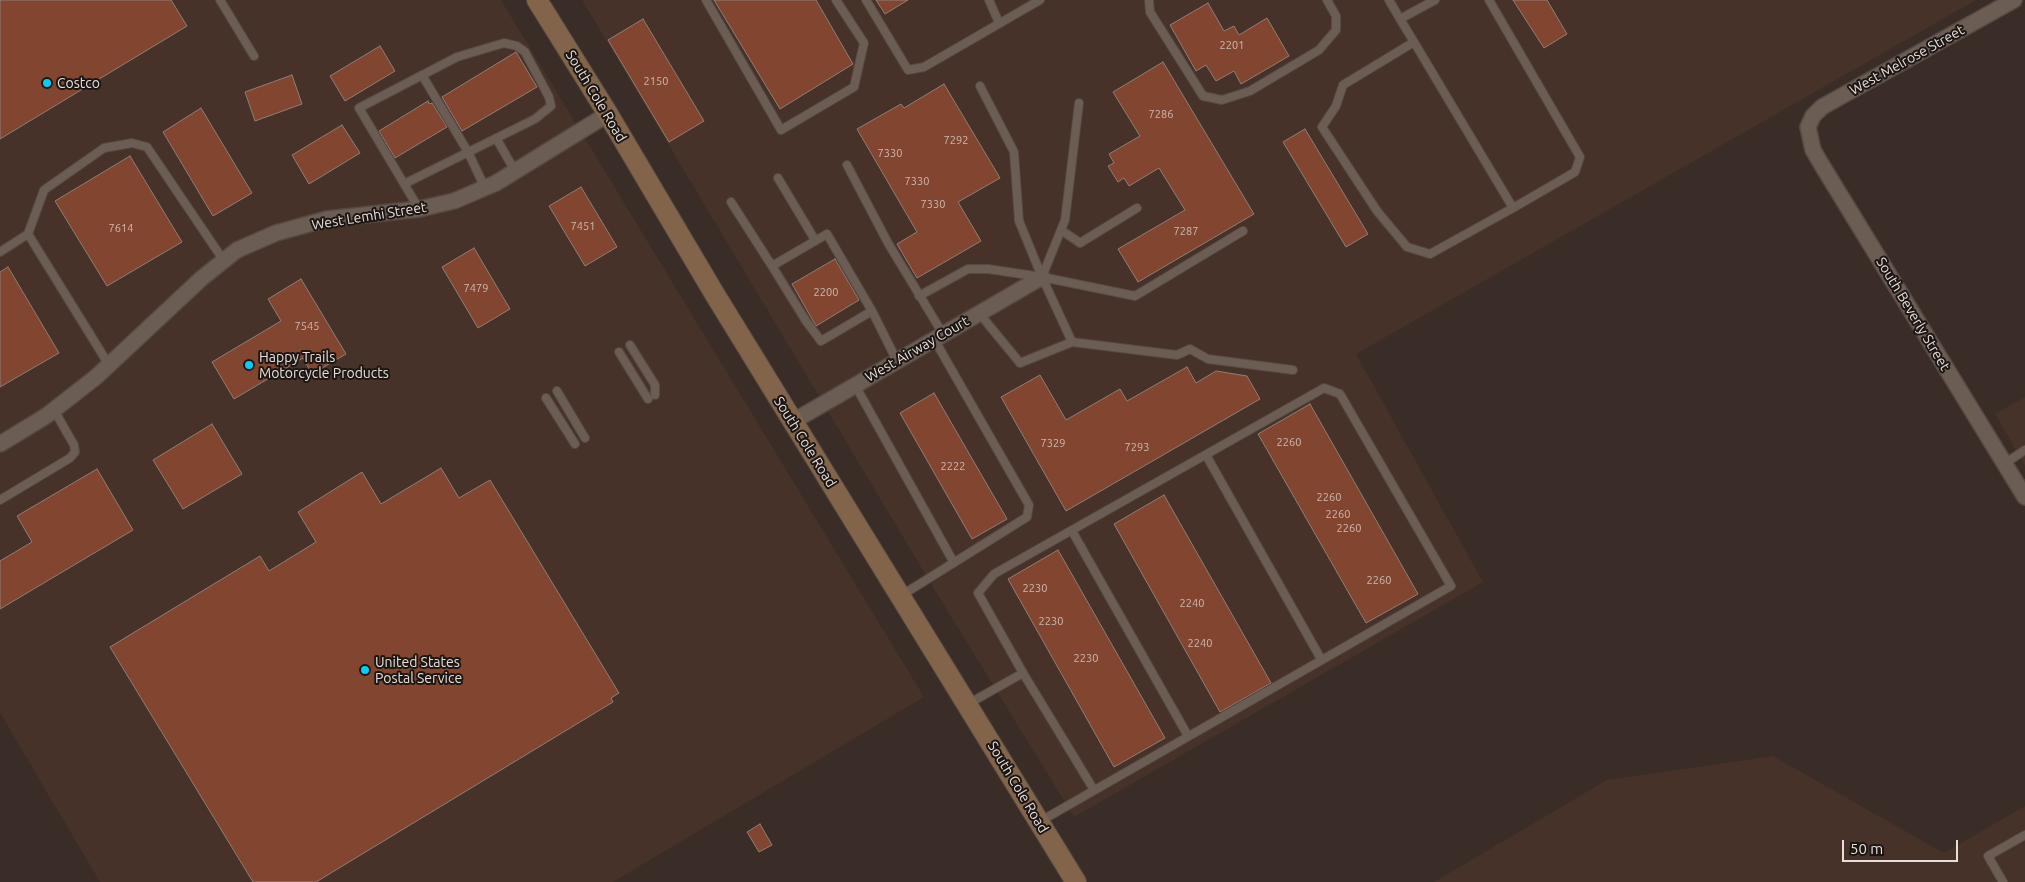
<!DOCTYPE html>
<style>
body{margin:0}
#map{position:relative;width:2025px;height:882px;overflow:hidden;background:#3a2c26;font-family:Ubuntu,sans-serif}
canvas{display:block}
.scale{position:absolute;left:1842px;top:840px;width:116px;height:22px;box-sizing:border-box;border:2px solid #e8dfdb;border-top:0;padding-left:6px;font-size:15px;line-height:18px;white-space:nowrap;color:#e8dfdb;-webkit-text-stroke:4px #1c1613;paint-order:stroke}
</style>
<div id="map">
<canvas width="2025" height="882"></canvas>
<div class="scale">50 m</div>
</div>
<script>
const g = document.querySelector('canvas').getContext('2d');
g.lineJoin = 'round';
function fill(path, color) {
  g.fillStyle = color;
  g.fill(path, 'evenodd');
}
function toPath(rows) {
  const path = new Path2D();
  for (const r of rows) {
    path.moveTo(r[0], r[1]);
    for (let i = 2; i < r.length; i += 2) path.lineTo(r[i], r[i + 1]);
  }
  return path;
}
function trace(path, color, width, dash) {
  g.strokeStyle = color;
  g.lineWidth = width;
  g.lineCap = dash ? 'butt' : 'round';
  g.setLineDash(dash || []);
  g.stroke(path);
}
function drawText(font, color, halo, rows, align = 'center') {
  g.font = font + ' Ubuntu,sans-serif';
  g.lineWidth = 4;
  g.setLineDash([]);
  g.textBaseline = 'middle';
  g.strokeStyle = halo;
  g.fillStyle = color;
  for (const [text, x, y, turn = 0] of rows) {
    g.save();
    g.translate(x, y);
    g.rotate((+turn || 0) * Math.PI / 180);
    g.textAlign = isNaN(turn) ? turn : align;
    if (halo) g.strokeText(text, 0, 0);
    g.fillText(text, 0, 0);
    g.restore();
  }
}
const built = toPath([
 [0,0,501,0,924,697,613,882,100,882,0,713],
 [582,0,1976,0,1356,354,1483,582,1074,817,936,592],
 [2025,397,2025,466,1995,414],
 [1773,756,1944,853,2025,806,2025,882,1434,882,1607,780]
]);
const building = toPath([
 [0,0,171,0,187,26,0,139,0,0],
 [714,0,816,0,853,64,780,109,714,0],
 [876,0,908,0,885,14,876,0],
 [1513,0,1547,0,1567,34,1544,48,1513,0],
 [1208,3,1224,31,1234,26,1239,35,1267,18,1289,56,1241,84,1234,71,1216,81,1206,65,1196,71,1170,25,1208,3],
 [643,19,704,121,669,142,608,40,643,19],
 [380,46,395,71,345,101,330,76,380,46],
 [516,52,537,87,462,131,442,97,516,52],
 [1163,62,1254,214,1138,282,1118,249,1185,210,1159,168,1129,186,1124,178,1118,182,1108,166,1114,163,1109,154,1140,136,1113,92,1163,62],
 [292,75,302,104,255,121,245,92,292,75],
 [944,84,1000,178,958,202,981,241,917,278,897,244,917,232,857,129,901,104,904,108,944,84],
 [428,101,429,104,432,103,447,127,395,158,379,131,428,101],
 [201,108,252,193,213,216,163,132,201,108],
 [342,125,360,153,309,184,292,155,342,125],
 [1305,129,1368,234,1346,247,1283,142,1305,129],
 [130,156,182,242,107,286,55,201,130,156],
 [581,187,617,247,585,266,549,206,581,187],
 [474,248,510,309,478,328,442,267,474,248],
 [835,259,859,300,816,326,792,284,835,259],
 [8,267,59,353,0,387,0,272,8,267],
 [301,279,346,354,312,374,303,358,234,399,212,362,281,321,268,299,301,279],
 [1187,367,1196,383,1216,371,1247,376,1260,399,1066,511,1001,397,1040,375,1066,420,1120,389,1127,401,1187,367],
 [934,393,1007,519,972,539,900,413,934,393],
 [1310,404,1418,594,1366,623,1258,434,1310,404],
 [212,424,242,474,183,509,153,460,212,424],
 [441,468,459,498,490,480,619,693,611,698,613,702,316,882,253,882,110,647,260,556,269,571,316,542,298,512,362,472,381,504,441,468],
 [97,469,133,530,0,609,0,561,32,542,17,516,97,469],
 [1164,495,1271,683,1220,712,1114,524,1164,495],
 [1058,550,1165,738,1114,767,1008,579,1058,550],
 [760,824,772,845,759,852,747,832,760,824]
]);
const lane = toPath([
 [220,0,254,56],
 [706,0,781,130,854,87,864,43,836,0],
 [866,0,908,70,924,67,1040,0],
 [989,0,999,23],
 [1149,0,1150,12,1203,96,1222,100,1250,91,1319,50,1336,30,1336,16,1327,0],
 [1389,0,1400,19,1414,42,1513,208,1430,254,1407,247,1377,211,1322,127,1336,106,1343,85,1414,42],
 [1489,0,1580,157,1575,172,1513,208],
 [1400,19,1435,0],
 [422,75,468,152,485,188],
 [980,86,1014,152,1019,221,1042,277,1072,342],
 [496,138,515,171],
 [847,165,888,243,943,334],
 [778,178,815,240],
 [404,184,535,119,551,106,549,97,525,52,517,46,504,43,457,57,359,108,419,209],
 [731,202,772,266],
 [1061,230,1080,243,1137,208],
 [28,234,44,190,104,148,132,143,147,147,224,261],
 [0,252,28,234,109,365],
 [1042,277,1065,220,1079,103],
 [919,296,968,269,988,269,1042,277,1135,296,1243,231],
 [872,311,821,341,806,321,772,266,827,234,872,311,897,361],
 [979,313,1020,363,1072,342,1177,355,1190,349,1208,359,1293,370],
 [630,345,655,385,655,395],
 [619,352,648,399],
 [855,385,954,563],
 [557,391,585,438],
 [546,398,575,444],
 [1206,455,1321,659],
 [2004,464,2025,450],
 [0,500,70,458,75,452,74,445,54,410],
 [1072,531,1188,736],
 [902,595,1027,517,1029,505,934,339],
 [1023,673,1094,790],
 [968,704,1023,673,978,593,994,574,1324,388,1340,394,1451,586,1039,822],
 [2003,882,1988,856,2025,835]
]);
const street = toPath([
 [2014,0,1822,107,1813,116,1808,127,1813,150,1823,167,2025,497],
 [792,422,1042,277],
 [0,444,46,416,96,377,202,278,237,250,276,233,327,219,419,209,454,201,496,183,608,114]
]);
const secondary = toPath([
 [537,0,608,114,714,293,1076,882]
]);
const markers = [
 [47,83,5,"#07cbf9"],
 [249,365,5,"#07cbf9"],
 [365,670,5,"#07cbf9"]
];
const numberNames = [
 ["2201",1232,45],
 ["2150",656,81],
 ["7286",1161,114],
 ["7292",956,140],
 ["7330",890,153],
 ["7330",917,181],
 ["7330",933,204],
 ["7451",583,226],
 ["7614",121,228],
 ["7287",1186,231],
 ["7479",476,288],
 ["2200",826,292],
 ["7545",307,326],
 ["2260",1289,442],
 ["7329",1053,443],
 ["7293",1137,447],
 ["2222",953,466],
 ["2260",1329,497],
 ["2260",1338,514],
 ["2260",1349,528],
 ["2260",1379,580],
 ["2230",1035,588],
 ["2240",1192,603],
 ["2230",1051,621],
 ["2240",1200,643],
 ["2230",1086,658]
];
const streetNames = [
 ["West Melrose Street",1907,60,-29],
 ["South Cole Road",596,96,59],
 ["West Lemhi Street",369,216,-9],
 ["South Beverly Street",1913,314,59],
 ["West Airway Court",917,349,-30],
 ["South Cole Road",805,442,58],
 ["South Cole Road",1018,787,59]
];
const poiNames = [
 ["Costco",57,83],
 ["Happy Trails",259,357],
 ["Motorcycle Products",259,373],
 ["United States",375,662],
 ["Postal Service",375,678]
];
fill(built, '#463228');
fill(building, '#824630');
trace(building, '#8f7e77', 1);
trace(lane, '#554943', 10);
trace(street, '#554943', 18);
trace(secondary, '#554943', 22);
trace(lane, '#6b5c54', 8);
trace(street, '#6b5c54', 15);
trace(secondary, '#81644a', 20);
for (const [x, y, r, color] of markers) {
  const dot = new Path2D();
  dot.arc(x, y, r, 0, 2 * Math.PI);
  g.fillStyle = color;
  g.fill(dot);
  trace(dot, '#1c1613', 2);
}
drawText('11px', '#ceb9b0', null, numberNames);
drawText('14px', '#e8dfdb', '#1c1613', streetNames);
drawText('14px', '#e8dfdb', '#1c1613', poiNames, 'left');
</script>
